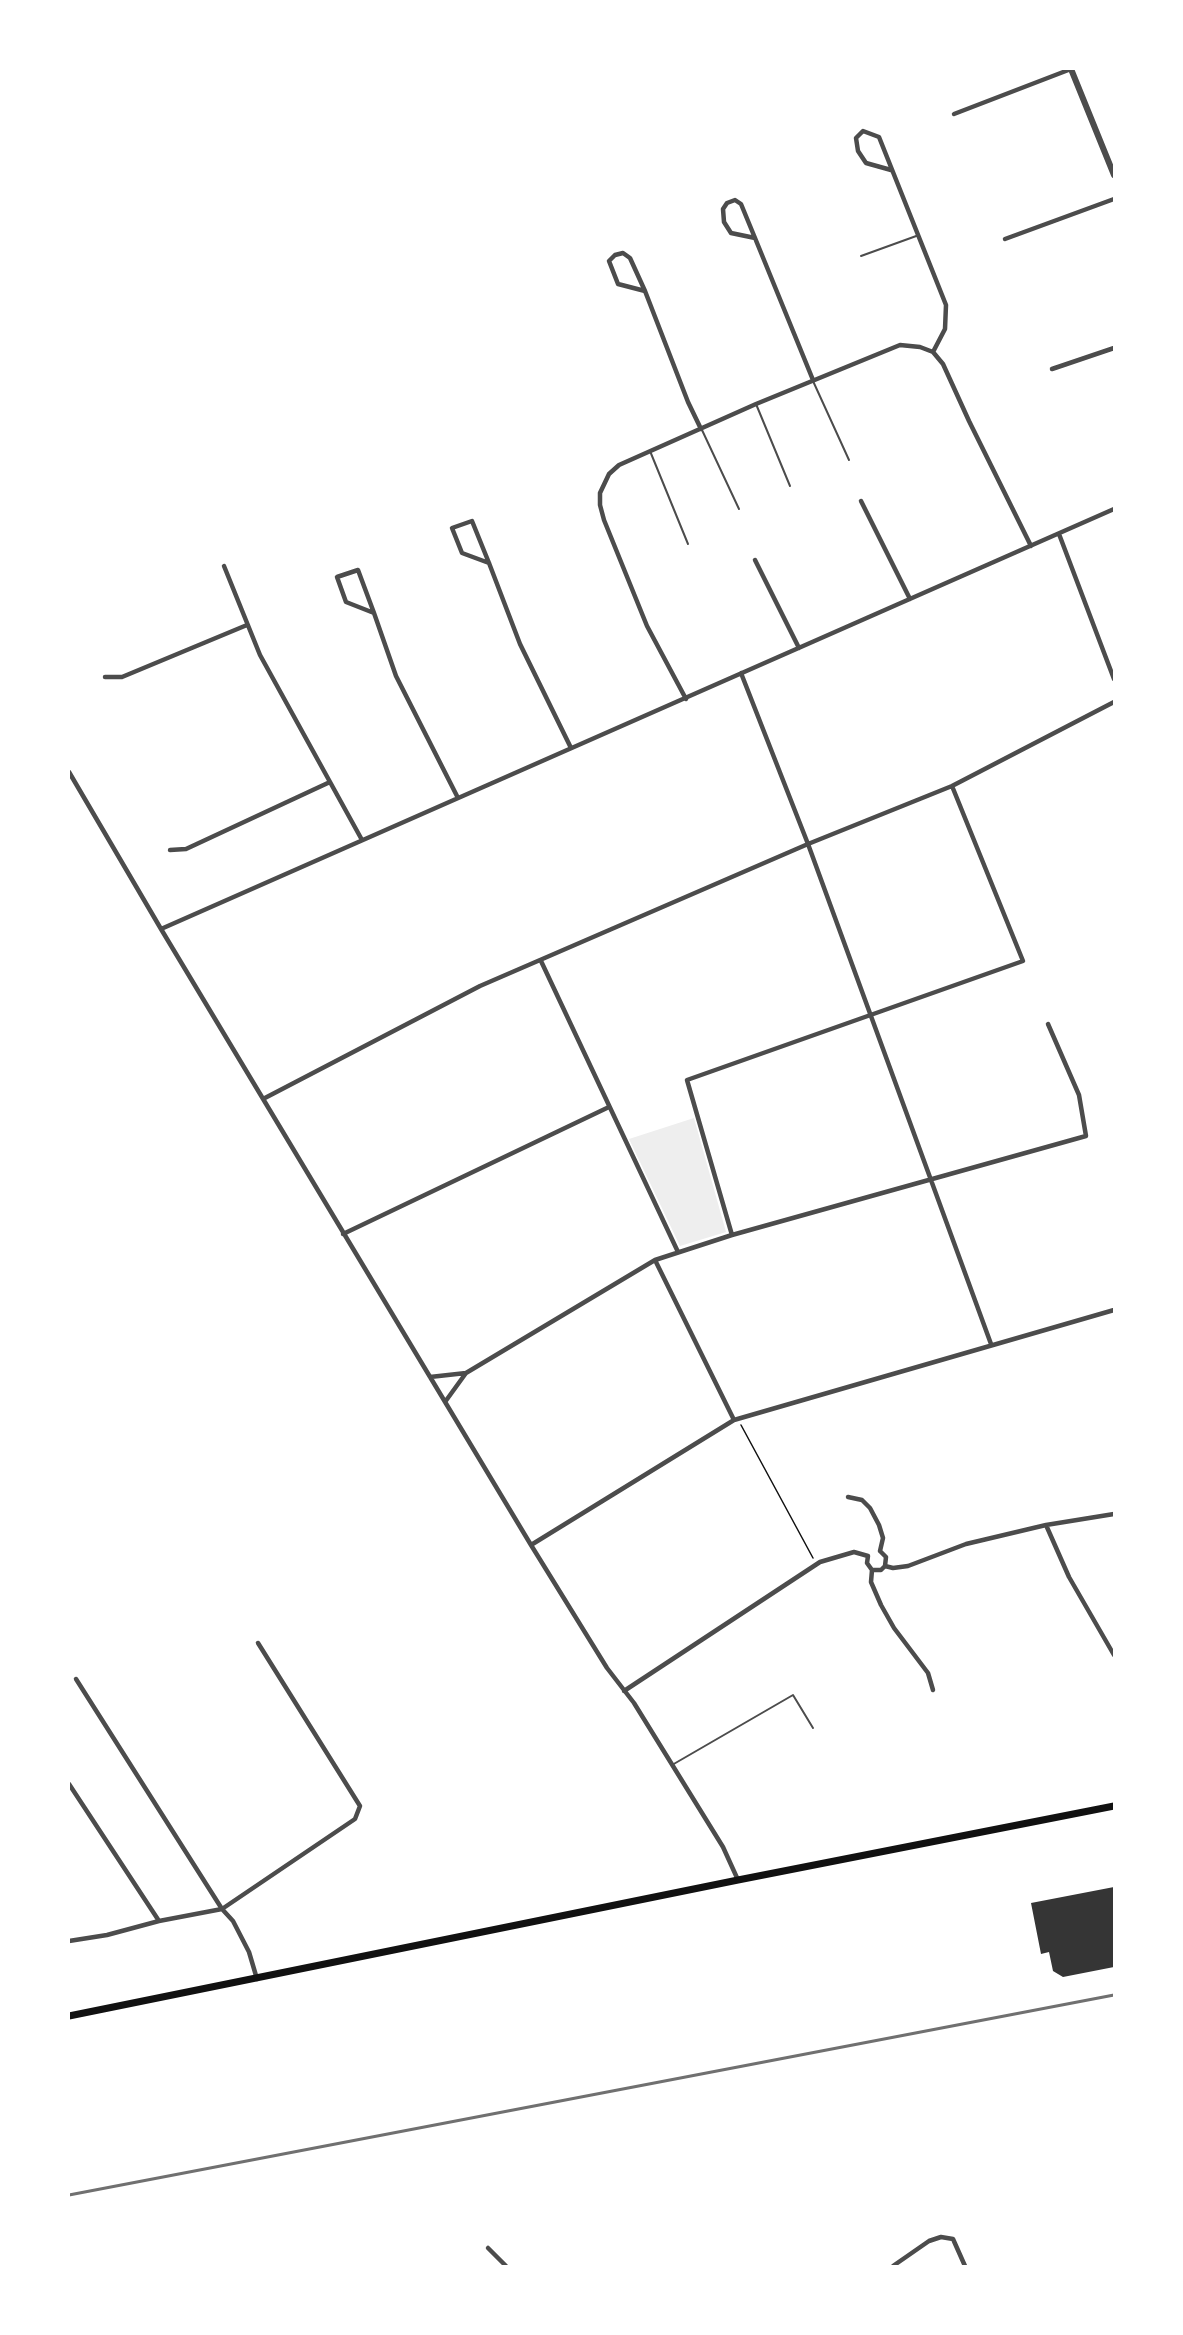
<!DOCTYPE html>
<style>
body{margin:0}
#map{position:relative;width:1183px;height:2335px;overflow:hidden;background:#fff;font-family:"Roboto Condensed",sans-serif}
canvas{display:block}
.frame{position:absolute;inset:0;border:70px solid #fff;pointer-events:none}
</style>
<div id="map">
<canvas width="1183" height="2335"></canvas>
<div class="frame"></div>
</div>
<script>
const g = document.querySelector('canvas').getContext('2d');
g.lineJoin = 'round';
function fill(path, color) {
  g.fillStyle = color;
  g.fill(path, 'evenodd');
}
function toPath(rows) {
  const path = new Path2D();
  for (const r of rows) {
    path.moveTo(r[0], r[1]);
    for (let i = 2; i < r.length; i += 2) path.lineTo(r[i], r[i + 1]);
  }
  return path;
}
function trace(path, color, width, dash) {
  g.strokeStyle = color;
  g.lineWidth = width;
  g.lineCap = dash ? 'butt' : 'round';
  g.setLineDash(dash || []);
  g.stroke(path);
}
const green = toPath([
 [694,1118,726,1232,680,1246,629,1139]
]);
const building = toPath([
 [1114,1887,1114,1967,1063,1977,1053,1971,1049,1952,1041,1954,1031,1903]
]);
const path = toPath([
 [741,1425,813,1558]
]);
const service = toPath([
 [861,256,919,235],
 [813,381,849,460],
 [756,404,790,486],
 [702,430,739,509],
 [650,451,688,544],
 [672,1765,793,1695,813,1728]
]);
const minor = toPath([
 [954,114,1071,69],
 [891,170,866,163,858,151,856,138,863,131,879,137,946,305,945,329,933,352],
 [755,238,731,233,724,222,723,209,727,203,735,200,741,204,755,238,813,380],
 [1005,239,1114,199],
 [645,291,618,284,609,261,615,255,623,253,630,258,645,291,688,402,701,429],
 [1052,369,1114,348],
 [861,501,910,599],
 [1059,534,1114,679],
 [755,560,799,648],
 [489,563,462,553,452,528,472,521,489,563,520,644,571,748],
 [224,566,260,655,362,840],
 [374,613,346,602,337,577,358,570,374,613,396,676,458,798],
 [741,673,808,844,991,1344],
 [105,677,122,677,247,625],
 [686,699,647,626,604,520,600,505,600,493,609,474,619,465,756,404,900,345,920,347,933,352,943,364,969,421,1031,546],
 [69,772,161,929,531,1545,607,1668,634,1703,723,1847,738,1880],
 [170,850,186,849,330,782],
 [161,929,1114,509],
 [541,961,678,1252],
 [263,1099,480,986,808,844,952,786,1114,702],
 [343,1234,609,1107],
 [732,1235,687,1080,1023,961,952,786],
 [655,1260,734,1420],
 [430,1377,466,1373],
 [445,1402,466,1373,655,1260,732,1235,1086,1136,1079,1095,1048,1024],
 [848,1497,862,1500,870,1508,879,1525,883,1538,880,1551],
 [1046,1525,1069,1577,1114,1655],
 [531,1545,734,1420,1114,1310],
 [880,1551,886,1557,885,1566],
 [868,1556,867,1563,872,1570,871,1582,881,1605,894,1628,928,1673,933,1690],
 [872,1570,881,1570,885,1566,893,1568,908,1566,966,1544,1046,1525,1114,1514],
 [76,1679,222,1909,233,1921,249,1952,257,1979],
 [624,1691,820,1562,854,1552,868,1556],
 [69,1784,159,1921],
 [69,1941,107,1935,159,1921,222,1909,355,1819,360,1806,258,1643],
 [488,2248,506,2266],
 [893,2266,929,2241,941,2237,953,2239,965,2266]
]);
const tertiary = toPath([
 [1071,69,1114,175]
]);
const secondary = toPath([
 [69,2016,738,1880,1114,1806]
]);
const rail = toPath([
 [69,2195,1114,1995]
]);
fill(green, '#eee');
fill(building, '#353535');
trace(path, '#111', 1.5);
trace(service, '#4c4c4c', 2);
trace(minor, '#4c4c4c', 4.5);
trace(tertiary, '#4c4c4c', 6);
trace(secondary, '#111', 7);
trace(rail, '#707070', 3);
</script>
